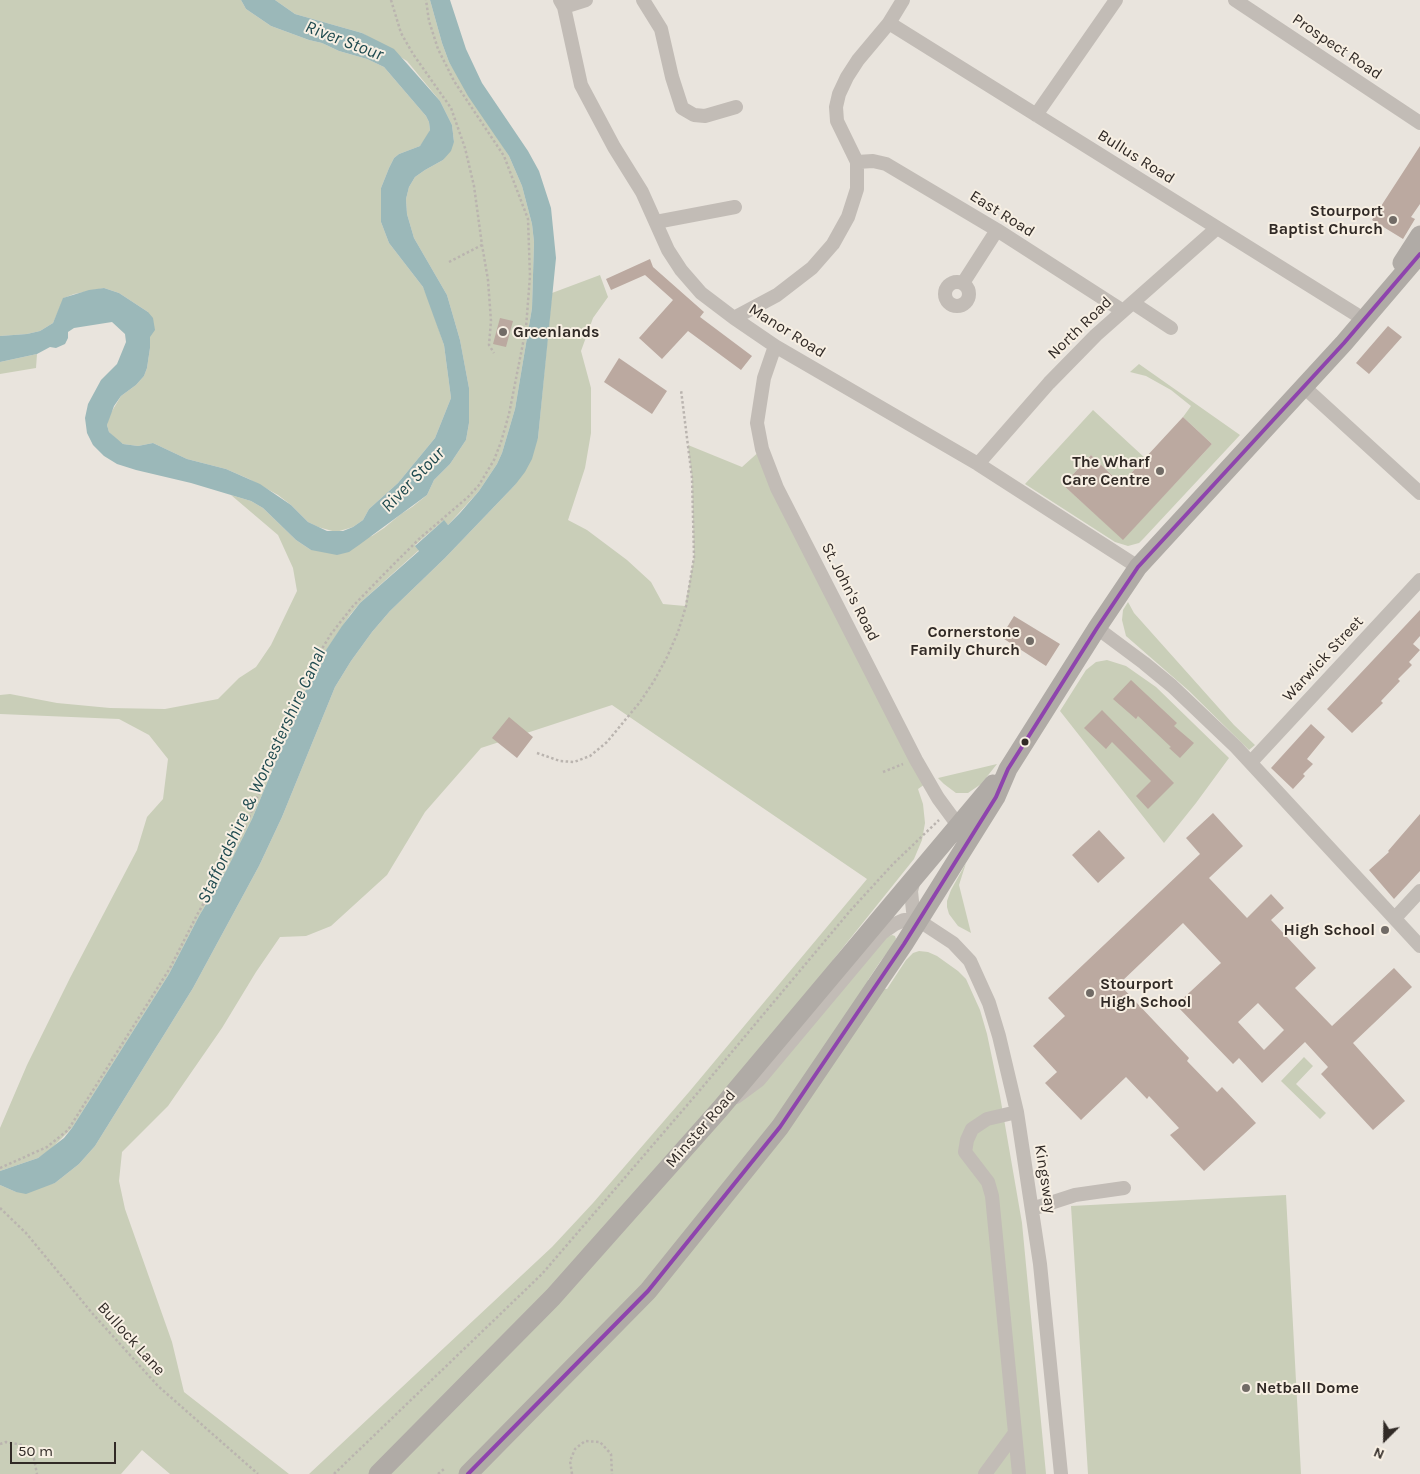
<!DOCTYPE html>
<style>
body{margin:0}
#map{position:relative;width:1420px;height:1474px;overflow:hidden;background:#e9e4dd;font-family:Karla,sans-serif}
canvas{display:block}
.north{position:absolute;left:1360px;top:1414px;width:50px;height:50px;-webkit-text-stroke:4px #f7efe3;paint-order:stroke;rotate:203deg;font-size:14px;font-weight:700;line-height:20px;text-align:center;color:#312a26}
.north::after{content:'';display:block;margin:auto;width:18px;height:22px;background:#312a26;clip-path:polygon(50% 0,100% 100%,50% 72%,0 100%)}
.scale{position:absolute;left:10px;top:1442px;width:106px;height:22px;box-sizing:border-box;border:2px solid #312a26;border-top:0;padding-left:6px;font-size:15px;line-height:18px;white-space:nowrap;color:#312a26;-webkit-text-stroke:4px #f7efe3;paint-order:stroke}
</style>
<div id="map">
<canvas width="1420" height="1474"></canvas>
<div class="north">N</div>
<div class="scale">50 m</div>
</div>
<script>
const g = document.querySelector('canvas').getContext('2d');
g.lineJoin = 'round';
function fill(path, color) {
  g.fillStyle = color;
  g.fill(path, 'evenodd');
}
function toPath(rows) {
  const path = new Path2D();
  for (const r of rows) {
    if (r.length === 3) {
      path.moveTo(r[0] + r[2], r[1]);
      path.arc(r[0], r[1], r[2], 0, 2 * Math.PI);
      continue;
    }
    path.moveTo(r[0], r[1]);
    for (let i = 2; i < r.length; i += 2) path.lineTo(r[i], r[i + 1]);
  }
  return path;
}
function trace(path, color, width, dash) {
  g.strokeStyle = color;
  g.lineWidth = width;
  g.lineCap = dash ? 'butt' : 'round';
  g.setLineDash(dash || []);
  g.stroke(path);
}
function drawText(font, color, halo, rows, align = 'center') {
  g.font = font + ' Karla,sans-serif';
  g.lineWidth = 4;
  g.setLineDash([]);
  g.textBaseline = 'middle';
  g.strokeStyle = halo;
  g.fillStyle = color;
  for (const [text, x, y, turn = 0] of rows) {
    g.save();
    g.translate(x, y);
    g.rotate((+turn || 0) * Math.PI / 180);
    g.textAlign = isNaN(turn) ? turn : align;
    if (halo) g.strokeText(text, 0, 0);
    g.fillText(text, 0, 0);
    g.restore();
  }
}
const green = toPath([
 [0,0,241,0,246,9,271,26,309,40,322,43,339,51,367,59,384,67,426,116,429,122,430,130,426,139,420,146,399,154,394,158,389,168,381,188,381,222,389,243,423,287,428,298,444,345,451,398,435,438,398,483,369,509,363,520,353,527,336,532,318,527,308,522,291,505,278,495,249,479,226,469,187,459,153,443,138,446,123,444,117,440,109,432,107,425,109,416,121,396,136,385,144,376,147,368,150,348,148,312,119,293,104,288,74,294,64,298,53,323,40,331,27,334,0,336],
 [275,0,430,0,442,43,449,62,509,156,522,186,532,224,534,242,532,308,515,409,502,453,497,464,479,491,448,525,443,521,415,545,419,550,360,603,350,615,316,665,252,819,226,871,199,916,169,974,72,1128,51,1149,38,1158,0,1171,0,1128,27,1065,70,978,137,850,147,817,163,799,168,759,149,735,119,719,0,714,0,695,10,694,57,703,110,708,165,709,218,699,239,678,256,667,271,645,297,591,293,568,278,535,231,495,251,501,263,508,296,540,311,550,372,536,384,528,401,514,412,507,427,495,434,480,450,464,466,440,469,423,469,388,460,340,447,295,414,238,407,214,406,199,409,187,415,177,425,170,443,160,454,142,452,125,440,101,407,61,362,33,295,14],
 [600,275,608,297,593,318,581,351,591,388,591,433,585,468,568,520,587,530,627,560,651,582,663,604,685,606,694,557,692,478,688,445,742,467,762,449,928,782,918,789,923,804,925,823,922,840,914,859,833,960,892,935,895,936,896,939,894,944,880,962,868,980,875,987,887,989,906,960,913,953,919,951,928,952,937,956,958,971,966,979,980,1010,987,1034,1000,1096,1022,1223,1046,1474,309,1474,552,1247,593,1203,689,1092,867,879,612,705,481,748,425,812,387,875,331,926,306,936,280,937,256,972,222,1028,168,1106,122,1152,119,1181,125,1209,172,1342,184,1392,289,1474,170,1474,142,1450,121,1474,0,1474,0,1185,16,1192,55,1183,79,1164,95,1146,193,988,259,866,282,817,335,687,351,661,372,632,390,611,445,558,515,485,538,438,552,293],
 [37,354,36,368,0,374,0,362],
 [1139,364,1240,435,1144,538,1139,543,1128,546,1115,542,1025,484,1093,410,1145,458,1121,484,1091,455,1063,485,1123,539,1212,444,1183,417,1191,406,1171,390,1146,376,1130,372],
 [1128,602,1134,613,1234,725,1255,745,1249,750,1188,690,1126,636,1122,620,1123,610],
 [1107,660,1126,666,1156,687,1229,758,1196,803,1164,843,1060,711,1086,670,1096,662],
 [997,764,981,784,968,793,956,793,944,784,938,778],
 [966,863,959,885,971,933,958,926,949,914,947,907,947,901,951,890],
 [1304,1057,1313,1066,1296,1084,1326,1113,1320,1119,1281,1081],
 [1286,1195,1301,1474,1088,1474,1071,1206]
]);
const water = toPath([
 [241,0,275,0,295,14,362,33,394,49,440,101,452,125,454,142,451,151,443,160,425,170,415,177,409,187,406,199,407,214,414,238,447,295,460,340,469,388,469,423,466,440,450,464,434,480,427,495,359,545,349,552,337,555,311,550,296,540,263,508,251,501,191,483,136,470,117,464,104,456,93,445,87,433,85,418,88,404,101,380,117,364,126,342,125,334,112,322,74,328,68,332,68,338,65,344,56,348,50,347,37,354,0,362,0,336,27,334,40,331,53,323,63,298,89,290,104,288,119,293,148,312,153,318,155,330,150,337,150,348,147,368,144,376,136,385,121,396,114,406,107,425,109,432,123,444,138,446,153,443,187,459,226,469,260,484,291,505,308,522,327,531,343,531,353,527,363,520,369,509,398,483,435,438,451,398,444,345,423,287,389,243,381,222,381,188,389,168,394,158,399,154,420,146,430,130,429,122,426,116,384,67,367,59,339,51,322,43,309,40,271,26,246,9],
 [430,0,450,0,466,49,482,83,528,151,539,171,551,208,556,258,538,438,532,459,525,472,515,485,445,558,390,611,372,632,351,661,335,687,282,817,259,866,193,988,95,1146,79,1164,55,1183,26,1194,16,1192,0,1185,0,1171,38,1158,64,1138,72,1128,169,974,199,916,226,871,252,819,316,665,342,626,360,603,419,551,415,546,444,520,448,525,460,513,479,491,497,464,502,453,515,409,532,308,534,242,532,224,522,186,509,156,468,96,449,62,442,43]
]);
const building = toPath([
 [1420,146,1420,204,1411,217,1415,219,1403,239,1372,220],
 [650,259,653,267,704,312,700,317,752,356,741,370,688,331,662,359,639,338,673,300,645,275,611,290,606,279],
 [500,318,513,321,506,347,493,344],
 [1388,326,1402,337,1369,374,1356,363],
 [619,358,667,391,652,414,604,382],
 [1183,417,1212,444,1123,540,1063,485,1091,455,1121,484],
 [1420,610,1420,636,1413,644,1420,650,1409,662,1412,665,1398,679,1400,681,1381,701,1383,703,1352,733,1327,709],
 [1014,616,1060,644,1046,666,1001,637],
 [1131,680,1177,723,1174,726,1194,743,1180,758,1169,748,1171,747,1138,716,1136,719,1113,699],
 [1102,710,1174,783,1148,809,1136,796,1151,781,1112,742,1106,749,1084,728],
 [509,717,533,737,517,758,492,738],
 [1311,724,1325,737,1307,759,1313,764,1303,774,1305,776,1293,789,1271,768],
 [1213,813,1243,846,1209,878,1247,918,1271,894,1284,908,1271,920,1316,968,1295,988,1332,1026,1394,968,1412,987,1353,1043,1405,1101,1373,1130,1321,1074,1328,1067,1305,1042,1262,1083,1239,1058,1233,1064,1176,1005,1221,963,1183,923,1119,984,1189,1058,1187,1061,1217,1092,1222,1087,1256,1123,1204,1171,1170,1135,1179,1128,1149,1096,1147,1099,1126,1077,1081,1120,1045,1083,1057,1072,1033,1046,1065,1016,1048,998,1200,854,1186,838],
 [1258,1003,1284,1030,1264,1050,1238,1022],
 [1420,814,1420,871,1394,899,1369,870,1389,852,1388,851],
 [1099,830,1125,858,1098,883,1072,855]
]);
const path = toPath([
 [391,0,401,33,413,54,451,108,465,148,474,186,482,245,488,280,491,321,489,345,494,353],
 [449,262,482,245],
 [537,753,560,761,574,762,590,756,607,742,640,702,654,681,667,657,678,632,686,606,694,557,692,478,681,390],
 [883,772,903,764],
 [0,1168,47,1147,68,1130,170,968,197,915,226,864,248,820,301,688,312,665,331,634,353,606,386,572,419,539,468,497,479,485,494,460,501,442,509,414,526,328,530,276,528,219,504,156,454,81,438,49,429,21,426,0],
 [0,1208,26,1233,92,1313,158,1386,258,1474],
 [0,1444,6,1442,22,1445,34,1459,37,1474],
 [334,1474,542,1274,695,1096,850,911,893,864,939,820],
 [438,1474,444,1469],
 [572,1474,570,1461,575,1449,585,1441,600,1442,611,1454,612,1474]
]);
const minor = toPath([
 [560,0,564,7,581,85,614,147,642,192,668,250,681,270,701,293,734,318,775,346,978,464,1138,567],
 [643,0,661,29,672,77,682,108,694,115,705,116,736,107],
 [1235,0,1420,123],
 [564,7,586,0],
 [889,23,1365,320],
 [1036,115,1116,0],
 [857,162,873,161,886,164,997,230,1123,311],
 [656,222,735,207],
 [957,294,12],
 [963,283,997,230],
 [1133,303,1171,328],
 [734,318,777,295,812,268,833,244,848,217,857,189,857,162,837,121,836,107,839,94,847,77,858,60,889,23,903,0],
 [775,346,764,378,757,423,762,449,777,488,916,760,938,798,963,832],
 [1304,387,1420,493],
 [978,464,1049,383,1096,335,1217,228],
 [1097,628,1144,663,1172,686,1236,747,1420,946],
 [1251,762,1420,580],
 [914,879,911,891,913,911,918,920,953,943,970,961,989,1003,999,1036,1017,1112,1040,1264,1061,1474],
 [1395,918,1420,891],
 [736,1097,759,1080,882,933,895,924,904,920,918,920],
 [1017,1112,987,1119,972,1129,967,1140,965,1152,988,1182,992,1196,1019,1474],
 [1032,1209,1075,1195,1124,1188],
 [985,1474,1015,1433]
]);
const major = toPath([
 [1402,263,1420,235],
 [378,1474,553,1297,720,1109,993,784],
 [468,1474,648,1291,780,1127,904,944,996,797,1008,769,1097,628,1138,567,1344,343,1420,254]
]);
const bus1 = toPath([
 [468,1474,648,1291,780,1127,904,944,996,797,1008,769,1097,628,1138,567,1344,343,1420,254]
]);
const markers = [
 [1393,220,5,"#716b66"],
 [503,332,5,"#716b66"],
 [1160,471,5,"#716b66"],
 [1030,641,5,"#716b66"],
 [1025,742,4.5,"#312a26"],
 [1385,930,5,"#716b66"],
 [1090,993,5,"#716b66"],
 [1246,1388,5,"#716b66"]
];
const streetNames = [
 ["Prospect Road",1337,47,34],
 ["Bullus Road",1136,157,32],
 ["East Road",1002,214,32],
 ["North Road",1080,328,-44],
 ["Manor Road",787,331,32],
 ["St. John's Road",850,592,63],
 ["Warwick Street",1323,659,-47],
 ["Minster Road",701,1129,-49],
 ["Kingsway",1045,1179,81],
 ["Bullock Lane",131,1339,48]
];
const poiNames = [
 ["Stourport",1383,211],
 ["Baptist Church",1383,229],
 ["Greenlands",513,332,"left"],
 ["The Wharf",1150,462],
 ["Care Centre",1150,480],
 ["Cornerstone",1020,632],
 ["Family Church",1020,650],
 ["High School",1375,930],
 ["Stourport",1100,984,"left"],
 ["High School",1100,1002,"left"],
 ["Netball Dome",1256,1388,"left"]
];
const waterNames = [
 ["River Stour",344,41,21],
 ["River Stour",413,480,-46],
 ["Staffordshire & Worcestershire Canal",262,776,-65]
];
fill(green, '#c9ceb8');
fill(water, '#9bb8b9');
fill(building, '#bba9a0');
trace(path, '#bab4af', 2.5, [2.5, 2.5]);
trace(minor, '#c2bcb6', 14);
trace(major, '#b0aba6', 19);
trace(bus1, '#8e44ad', 4);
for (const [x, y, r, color] of markers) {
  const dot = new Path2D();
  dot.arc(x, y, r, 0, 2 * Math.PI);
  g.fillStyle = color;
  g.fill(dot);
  trace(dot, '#f7efe3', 2);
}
drawText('16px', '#312a26', '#f7efe3', streetNames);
drawText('bold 16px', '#312a26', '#f7efe3', poiNames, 'right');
drawText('italic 18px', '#1f4a4f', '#f7efe3', waterNames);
</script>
